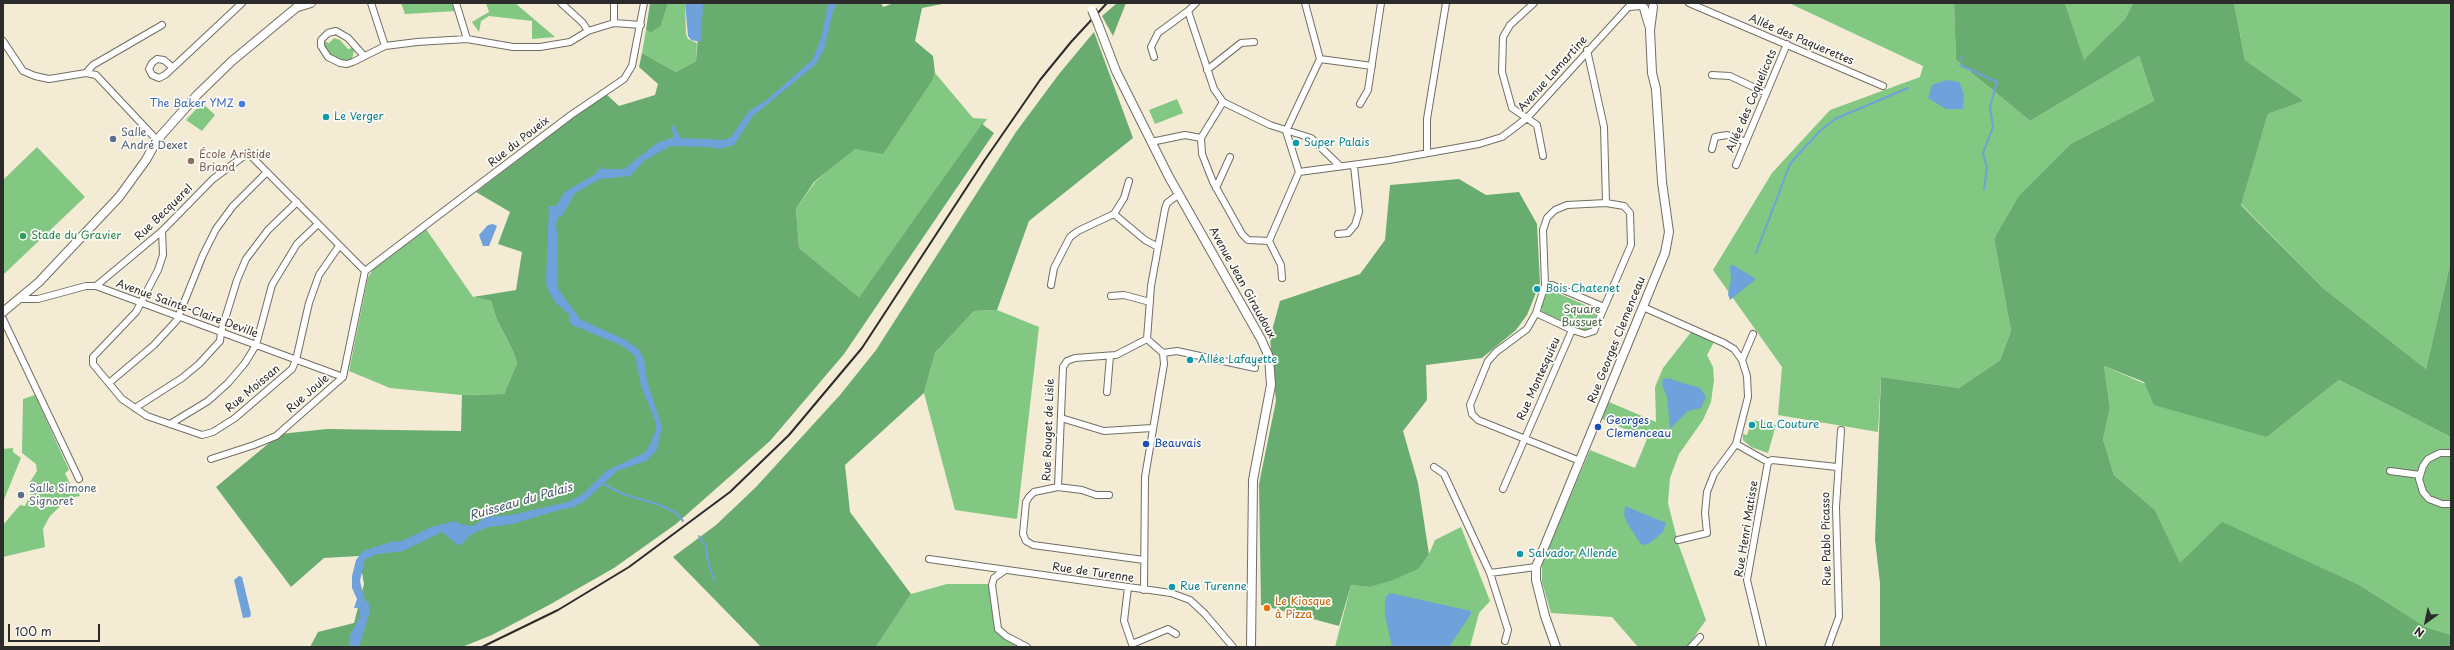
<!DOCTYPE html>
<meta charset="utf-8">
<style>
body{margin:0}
#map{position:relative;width:2454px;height:650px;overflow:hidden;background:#f4ebd5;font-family:"Playpen Sans",sans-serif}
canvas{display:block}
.frame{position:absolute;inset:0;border:4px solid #2b2b2b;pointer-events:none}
.north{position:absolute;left:2406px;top:602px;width:40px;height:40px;-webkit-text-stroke:3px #fdfcf7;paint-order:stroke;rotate:213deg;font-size:11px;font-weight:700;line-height:16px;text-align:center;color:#2b2b2b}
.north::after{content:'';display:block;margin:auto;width:14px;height:18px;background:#2b2b2b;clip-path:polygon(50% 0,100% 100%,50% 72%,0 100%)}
.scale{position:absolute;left:8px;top:624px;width:92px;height:18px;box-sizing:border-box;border:2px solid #2b2b2b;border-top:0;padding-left:5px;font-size:12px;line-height:14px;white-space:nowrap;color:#2b2b2b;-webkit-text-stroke:3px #fdfcf7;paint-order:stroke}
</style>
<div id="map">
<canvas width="2454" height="650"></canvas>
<div class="frame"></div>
<div class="north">N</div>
<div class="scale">100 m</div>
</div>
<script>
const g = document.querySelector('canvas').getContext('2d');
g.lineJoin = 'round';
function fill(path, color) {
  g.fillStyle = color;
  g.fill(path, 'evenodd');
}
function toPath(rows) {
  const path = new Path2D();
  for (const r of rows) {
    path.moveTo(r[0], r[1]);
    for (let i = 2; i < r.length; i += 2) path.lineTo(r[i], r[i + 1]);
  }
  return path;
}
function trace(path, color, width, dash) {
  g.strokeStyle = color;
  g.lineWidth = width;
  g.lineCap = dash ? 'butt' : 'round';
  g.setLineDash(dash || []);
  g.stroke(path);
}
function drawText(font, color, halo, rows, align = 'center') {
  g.font = font + ' "Playpen Sans",sans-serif';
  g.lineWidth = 3.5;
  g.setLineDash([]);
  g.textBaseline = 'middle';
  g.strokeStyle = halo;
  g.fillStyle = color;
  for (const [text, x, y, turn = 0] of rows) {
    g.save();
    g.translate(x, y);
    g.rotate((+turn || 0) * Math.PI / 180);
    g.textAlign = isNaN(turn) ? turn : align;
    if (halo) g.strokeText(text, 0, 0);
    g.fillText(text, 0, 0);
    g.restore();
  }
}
const green = toPath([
 [401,3,454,3,457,11,405,14],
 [486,3,515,3,555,37,532,39,532,21,489,16,481,21,479,32,472,22,489,12],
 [668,3,685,3,686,34,688,39,697,43,696,61,676,72,642,53,646,30,651,33,661,26],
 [1789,3,1954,3,1956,60,2030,121,2139,56,2154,101,2072,143,1994,239,2011,331,2000,360,1959,388,1881,377,1878,432,1778,415,1782,367,1713,270,1772,173,1830,110,1920,77,1923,66],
 [2065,3,2133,3,2125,19,2084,61],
 [2234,3,2451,3,2451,260,2426,369,2323,288,2241,204,2268,114,2304,101,2245,60],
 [334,38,340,40,348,49,352,48,354,51,352,59,340,61,328,54,324,46,324,41,329,43],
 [935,73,973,118,987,119,859,297,799,248,796,209,815,182,933,79],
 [1177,99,1183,113,1155,124,1149,110],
 [202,103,215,115,202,131,186,120],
 [37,147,85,197,3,275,3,180],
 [426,229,473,297,491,301,497,320,513,351,517,363,504,394,462,395,390,388,349,371,368,277,375,267],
 [1551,290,1594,309,1597,313,1591,329,1584,331,1542,312,1541,307,1547,292],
 [997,310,1039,327,1017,519,955,510,924,393,935,353,974,311],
 [1692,331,1714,342,1707,355,1713,367,1714,380,1711,402,1703,420,1679,454,1670,478,1668,503,1678,543,1706,620,1687,647,1638,647,1612,617,1551,613,1542,582,1542,563,1590,450,1635,468,1647,439,1602,419,1609,402,1656,422,1655,387,1663,368],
 [2104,366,2267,437,2339,380,2451,437,2451,635,2426,627,2361,586,2180,564,2155,510,2114,475,2103,439,2110,408],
 [35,395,69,470,65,473,72,488,76,486,80,496,69,498,50,516,43,529,45,547,3,557,3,525,20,505,25,506,33,489,28,485,37,471,36,464,22,453,23,399],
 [1752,420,1776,425,1768,453,1751,447,1743,440,1743,434,1747,435],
 [13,448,13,452,21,458,3,502,3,449],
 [1461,527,1490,601,1479,613,1470,647,1335,647,1351,585,1369,587,1429,554,1435,540],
 [947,584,989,584,997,631,1005,639,1019,647,876,647,911,594]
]);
const forest = toPath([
 [650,3,668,3,661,26,651,33,646,30],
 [701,3,881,3,883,7,894,3,947,3,922,8,915,41,933,56,935,73,933,79,883,154,855,149,814,182,796,209,799,248,859,297,982,124,994,133,844,354,770,441,676,524,614,568,549,605,492,635,462,647,310,647,318,632,354,623,364,584,359,556,324,558,291,587,216,487,280,434,327,429,461,431,462,395,504,394,517,363,513,351,497,320,491,301,473,297,516,290,522,252,498,244,510,212,476,192,605,93,619,106,655,95,658,84,639,67,642,53,676,72,696,61],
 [1117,3,1126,3,1113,36,1102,16],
 [1954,3,2065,3,2084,60,2125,19,2133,3,2234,3,2245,60,2304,101,2268,114,2241,205,2323,288,2426,369,2451,260,2451,437,2339,380,2267,437,2154,405,2144,382,2104,366,2110,408,2103,439,2114,475,2155,510,2180,563,2222,522,2361,586,2426,627,2451,635,2451,647,1880,647,1880,583,1875,540,1881,377,1959,388,2000,360,2011,331,1994,239,2019,196,2072,143,2154,101,2139,56,2030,121,1956,60],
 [1094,32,1133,138,1029,221,997,310,974,311,935,353,924,393,845,465,850,512,911,594,876,647,761,647,673,557,716,525,756,487,840,395,876,350,1016,132,1059,74],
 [1459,179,1486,195,1519,192,1537,224,1540,283,1527,315,1516,330,1482,358,1426,365,1427,400,1403,431,1418,483,1429,554,1418,569,1393,580,1369,587,1351,585,1339,626,1261,605,1259,484,1276,401,1270,338,1280,301,1360,274,1385,240,1390,185]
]);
const water = toPath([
 [685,3,703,3,701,42,691,40,688,36],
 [828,3,837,3,833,11,824,50,816,64,752,117,734,145,719,149,710,147,670,146,644,161,630,176,600,179,575,193,562,216,558,217,556,224,558,240,558,289,581,320,626,340,639,350,644,359,647,381,662,427,657,450,646,461,617,471,585,501,574,507,555,511,513,524,488,527,472,534,459,546,442,532,403,551,378,554,365,559,360,581,364,598,369,604,369,614,359,647,349,647,350,635,360,617,359,608,354,608,357,599,352,588,352,576,356,560,363,551,391,542,402,541,431,527,455,521,460,524,473,526,486,517,511,515,568,502,583,494,606,471,644,453,648,448,656,430,656,423,641,386,635,356,623,346,572,325,569,320,569,314,556,303,549,292,546,282,549,206,556,206,565,192,597,173,601,166,602,169,624,169,657,143,674,137,671,127,673,125,681,138,724,140,731,137,749,111,768,99,813,59,822,35],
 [1947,80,1959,82,1964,94,1963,109,1946,109,1928,98,1932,85],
 [493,224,497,226,489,246,483,246,479,235,488,225],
 [1733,265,1756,279,1730,300,1728,294,1731,280,1730,266],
 [1667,378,1700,388,1706,397,1701,408,1688,411,1670,429,1667,397,1662,384,1663,379],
 [1625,506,1666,523,1663,532,1650,543,1644,545,1640,543,1629,526,1624,515],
 [239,576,242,577,251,614,250,617,243,618,234,580],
 [1390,593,1471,611,1471,614,1449,647,1392,647,1385,615,1385,598]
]);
const stream = toPath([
 [1961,60,1962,57],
 [1960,65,1997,82,1990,107,1993,127,1983,153,1987,168,1984,189],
 [1756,253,1790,164,1795,158,1820,131,1835,119,1908,88],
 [601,483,623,494,660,505,676,513,683,521],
 [699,536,706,546,708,562,714,580]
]);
const minor = toPath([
 [371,3,385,46],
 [456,3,467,39],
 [561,3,583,23,588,31],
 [1196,3,1188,11,1214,89,1223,102],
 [1305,3,1320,59],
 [1534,3,1510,25,1503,37,1502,72,1512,108,1537,125,1543,156],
 [1689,3,1883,86],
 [1629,7,1641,6],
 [614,23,614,3],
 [3,41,23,71,35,76,49,79,86,73,96,75,157,140],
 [364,56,348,38,336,31,328,33,321,40,321,46,328,57,340,63,347,64,353,62,385,46,417,42,467,39,513,47,540,47,570,42,588,31,614,23,641,25],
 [1154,57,1151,47,1158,33,1188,11],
 [1320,59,1286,131,1299,172,1389,160,1479,144,1502,137,1527,118,1632,3],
 [1320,59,1372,66],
 [172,67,164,60,157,59,152,63,149,69,152,75,159,78,165,75,242,3],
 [1207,70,1241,43,1254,42],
 [86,73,93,65,162,25],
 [1712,75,1730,76,1766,93],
 [1360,104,1368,90,1381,3],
 [1201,138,1202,154,1213,182,1242,234,1248,240,1269,241],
 [1151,142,1185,135,1201,138,1223,102,1270,125,1311,138,1340,166],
 [1712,149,1715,137,1727,135,1746,142],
 [1427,153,1427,119,1446,3],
 [1736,165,1787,44],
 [1216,188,1230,157],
 [1114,214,1145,240,1158,247],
 [162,231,163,255,158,270,136,312,93,357,93,364,122,399,147,416,202,435,213,432,235,418,292,369,296,360,309,303,319,275,339,246],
 [1338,234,1348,233,1355,225,1359,212,1354,166],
 [365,271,571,115,624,79,632,66,644,3],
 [1282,278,1281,265,1269,241,1299,172],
 [1051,285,1054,268,1070,237,1078,231,1114,214,1124,198,1129,181],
 [1545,285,1552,285,1604,307],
 [96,286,162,231,213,179,248,153,365,271],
 [1111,296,1124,295,1150,302],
 [21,299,38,299,86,286,96,286,343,377],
 [1643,307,1724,343,1734,349,1742,360,1747,376,1748,397,1736,444,1714,474,1707,492,1705,513,1707,533,1678,540],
 [1536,313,1572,330],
 [3,319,79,479],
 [1163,353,1147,339,1151,286,1165,209,1167,203,1179,194],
 [1163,353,1177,351,1255,368],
 [1742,360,1753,334],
 [109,383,154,345,177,320,203,255,216,229,233,206,267,172],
 [1107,392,1110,356],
 [135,408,182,378,199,364,220,341,221,332,237,280,246,259,268,230,297,202],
 [1061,418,1104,431,1152,428],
 [170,424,208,401,228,383,245,363,256,345,272,285,297,244,318,224],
 [1736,444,1768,462,1772,460,1837,467],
 [2451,453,2440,453,2428,459,2423,466,2419,479,2423,492,2429,499,2442,504,2451,504],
 [211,459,254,445,276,436,343,377,365,271],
 [1580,461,1478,420,1472,414,1470,405,1488,361,1496,352,1527,329,1536,313,1545,285,1543,230,1547,218,1555,210,1567,205,1606,203,1604,127,1587,50],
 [1434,467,1444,474,1490,573,1508,630,1505,641],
 [2390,471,2420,475],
 [1058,487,1082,490,1096,495,1109,495],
 [1503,489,1572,330,1585,334,1594,331,1631,245,1630,213,1624,206,1606,203],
 [929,559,1171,593,1190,600,1205,614,1233,647],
 [1144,560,1033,545,1026,541,1023,534,1026,502,1029,497,1034,492,1058,487,1063,367,1067,361,1075,358,1116,355,1147,339],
 [1004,571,994,578,992,585,998,629,1006,636,1027,647],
 [1490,573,1536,567],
 [1128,587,1124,621,1133,647],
 [1144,590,1145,477,1164,364,1163,353],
 [1132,644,1168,629,1176,634],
 [1691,647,1700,637],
 [1763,647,1747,580,1768,462],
 [1828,647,1839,617,1836,507,1841,430]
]);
const tertiary = toPath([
 [298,7,311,3],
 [1644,8,1649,25],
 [1098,24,1116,71,1169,177,1261,339,1269,357,1271,385,1253,480,1251,647],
 [3,312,39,282,119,197,146,160,157,140,197,95,232,61,302,3],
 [1556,647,1545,616,1536,580,1536,567,1665,253,1669,232,1662,182,1656,89,1652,73,1650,30,1653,7]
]);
const rail = toPath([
 [482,647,558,610,629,567,730,492,789,435,862,348,984,161,1040,80,1071,42,1107,3]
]);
const tertiaryBridge = toPath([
 [1092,10,1098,24]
]);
const markers = [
 [242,104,4,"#3f7fe0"],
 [326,117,4,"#0f9aa8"],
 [113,139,4,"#5c6f8a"],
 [1296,143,4,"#0f9aa8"],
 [191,161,4,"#8d6e63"],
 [23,236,4,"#2e9e5b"],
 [1537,289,4,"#0f9aa8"],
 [1190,360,4,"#0f9aa8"],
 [1752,425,4,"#0f9aa8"],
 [1598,427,4,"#1a4fb4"],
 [1146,444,4,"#1a4fb4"],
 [21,495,4,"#5c6f8a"],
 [1520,554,4,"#0f9aa8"],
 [1172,587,4,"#0f9aa8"],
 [1267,608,4,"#e8710a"]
];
const streetNames = [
 ["Allée des Paquerettes",1801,40,23],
 ["Avenue Lamartine",1553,74,-48],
 ["Allée des Coquelicots",1752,101,-67],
 ["Rue du Poueix",519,142,-38],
 ["Rue Becquerel",164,213,-44],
 ["Avenue Jean Giraudoux",1242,283,61],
 ["Avenue Sainte-Claire Deville",187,309,20],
 ["Rue Georges Clemenceau",1617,340,-68],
 ["Rue Montesquieu",1539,379,-66],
 ["Rue Moissan",253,389,-40],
 ["Rue Joule",308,394,-41],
 ["Rue Rouget de Lisle",1049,430,-88],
 ["Rue Henri Matisse",1747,529,-81],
 ["Rue Pablo Picasso",1827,539,-91],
 ["Rue de Turenne",1093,573,8]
];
const shopNames = [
 ["The Baker YMZ",234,104]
];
const cultureNames = [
 ["Le Verger",334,117],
 ["Super Palais",1304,143],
 ["Bois Chatenet",1545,289],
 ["Allée Lafayette",1198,360],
 ["La Couture",1760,425],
 ["Salvador Allende",1528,554],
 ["Rue Turenne",1180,587]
];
const serviceNames = [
 ["Salle",121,133],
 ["André Dexet",121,146],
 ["Salle Simone",29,489],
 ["Signoret",29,502]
];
const educationNames = [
 ["École Aristide",199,155],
 ["Briand",199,168]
];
const leisureNames = [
 ["Stade du Gravier",31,236]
];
const parkNames = [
 ["Square",1582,310],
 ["Bussuet",1582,323]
];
const transitNames = [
 ["Georges",1606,421],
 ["Clemenceau",1606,434],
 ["Beauvais",1154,444]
];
const foodNames = [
 ["Le Kiosque",1275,602],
 ["à Pizza",1275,615]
];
const waterNames = [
 ["Ruisseau du Palais",521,502,-16]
];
fill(green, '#82c882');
fill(forest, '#69ac70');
fill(water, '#6fa1da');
trace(stream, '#6fa1da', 2);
trace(minor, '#716e66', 8);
trace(tertiary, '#716e66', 10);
trace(minor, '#fff', 6);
trace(tertiary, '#fff', 8);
trace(rail, '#2b2b2b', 2);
trace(tertiaryBridge, '#716e66', 10, []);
trace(tertiaryBridge, '#fff', 8);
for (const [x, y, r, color] of markers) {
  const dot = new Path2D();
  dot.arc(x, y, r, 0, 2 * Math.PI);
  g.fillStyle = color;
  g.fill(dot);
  trace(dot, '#fdfcf7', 1.5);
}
drawText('11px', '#2b2b2b', '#fdfcf7', streetNames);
drawText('11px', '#366cbe', '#fdfcf7', shopNames, 'right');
drawText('11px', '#0d838f', '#fdfcf7', cultureNames, 'left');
drawText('11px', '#4e5e75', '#fdfcf7', serviceNames, 'left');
drawText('11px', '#785e54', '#fdfcf7', educationNames, 'left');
drawText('11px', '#27864d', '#fdfcf7', leisureNames, 'left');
drawText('11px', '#496249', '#fdfcf7', parkNames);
drawText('11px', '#164399', '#fdfcf7', transitNames, 'left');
drawText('11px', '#c56008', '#fdfcf7', foodNames, 'left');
drawText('italic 12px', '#465a71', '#fdfcf7', waterNames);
</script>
